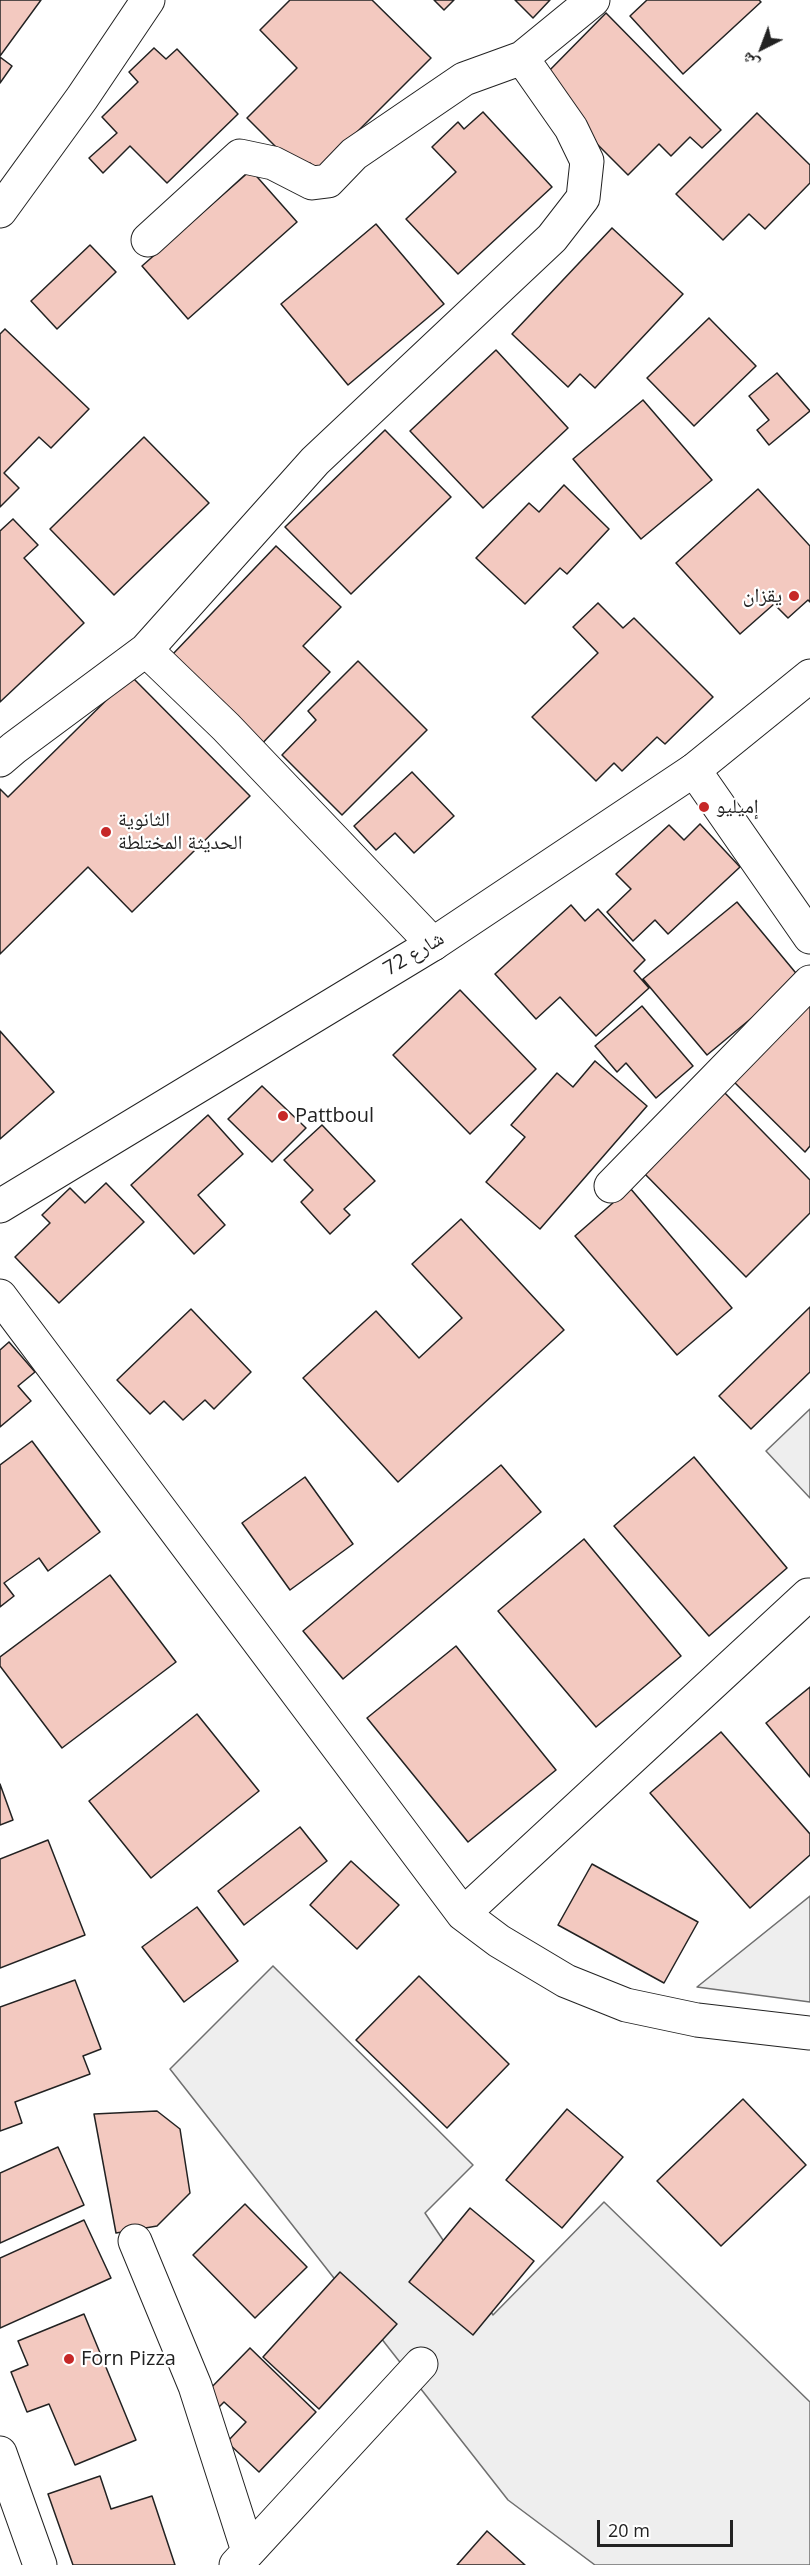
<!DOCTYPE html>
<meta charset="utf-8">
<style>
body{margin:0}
#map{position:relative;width:810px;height:2565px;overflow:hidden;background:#fff;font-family:"Open Sans","Noto Naskh Arabic",sans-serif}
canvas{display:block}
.north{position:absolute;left:732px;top:18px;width:60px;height:60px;-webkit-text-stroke:4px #fff;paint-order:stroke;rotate:222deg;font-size:16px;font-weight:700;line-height:24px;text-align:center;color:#222}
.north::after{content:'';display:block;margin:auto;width:21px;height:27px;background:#222;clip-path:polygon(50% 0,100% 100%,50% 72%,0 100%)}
.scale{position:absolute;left:597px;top:2520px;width:136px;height:27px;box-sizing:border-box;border:3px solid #222;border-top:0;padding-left:8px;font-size:18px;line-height:21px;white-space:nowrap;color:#222;-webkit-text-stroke:4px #fff;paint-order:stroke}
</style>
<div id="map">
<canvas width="810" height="2565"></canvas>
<div class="north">ش</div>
<div class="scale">20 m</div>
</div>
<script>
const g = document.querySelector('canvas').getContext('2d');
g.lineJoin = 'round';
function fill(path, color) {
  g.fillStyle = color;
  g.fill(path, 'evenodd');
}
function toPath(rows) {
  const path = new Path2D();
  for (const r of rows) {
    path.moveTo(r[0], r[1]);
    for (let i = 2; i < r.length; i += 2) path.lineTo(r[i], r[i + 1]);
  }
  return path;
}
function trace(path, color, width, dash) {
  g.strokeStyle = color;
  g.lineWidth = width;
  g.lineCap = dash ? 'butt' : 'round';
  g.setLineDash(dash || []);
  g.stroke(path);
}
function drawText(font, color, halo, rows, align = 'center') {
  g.font = font + ' "Open Sans","Noto Naskh Arabic",sans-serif';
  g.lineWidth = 4.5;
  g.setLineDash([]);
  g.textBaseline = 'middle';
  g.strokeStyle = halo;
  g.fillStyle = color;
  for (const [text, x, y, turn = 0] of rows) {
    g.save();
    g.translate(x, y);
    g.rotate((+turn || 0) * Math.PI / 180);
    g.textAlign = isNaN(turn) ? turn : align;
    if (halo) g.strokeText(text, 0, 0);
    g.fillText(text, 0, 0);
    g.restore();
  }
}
const green = toPath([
 [810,1409,810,1498,766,1451,810,1409],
 [810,1896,810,2002,697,1987,810,1896],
 [273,1966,473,2165,425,2213,493,2315,604,2202,810,2402,810,2565,595,2565,508,2500,170,2069,273,1966]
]);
const building = toPath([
 [0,0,41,0,0,56,0,0],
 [290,0,372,0,431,58,318,171,310,163,301,172,247,118,297,68,260,30,290,0],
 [434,0,454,0,444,10,434,0],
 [515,0,550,0,533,18,515,0],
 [647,0,759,0,761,2,683,74,630,16,647,0],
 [606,13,721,130,702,148,690,137,671,156,659,144,628,175,581,128,542,78,606,13],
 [154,48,166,59,177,49,238,114,167,183,130,146,103,173,89,158,117,133,102,117,138,82,129,72,154,48],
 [0,57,12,66,0,83,0,57],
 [483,112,552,187,458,274,406,219,456,172,432,147,458,122,464,129,483,112],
 [757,113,810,165,810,183,765,229,749,214,723,240,676,194,757,113],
 [251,170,297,222,188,319,142,266,251,170],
 [376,224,444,304,348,385,281,304,376,224],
 [612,228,683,294,595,388,580,374,568,387,512,334,612,228],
 [90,245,116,272,57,329,31,301,90,245],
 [709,318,756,366,694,426,647,378,709,318],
 [5,329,89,409,51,448,39,437,4,473,19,488,0,507,0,334,5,329],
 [496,350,568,428,483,508,410,431,496,350],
 [777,373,810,411,769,445,757,430,769,420,749,396,777,373],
 [643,400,712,480,641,539,573,459,643,400],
 [385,430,451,497,351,594,285,527,385,430],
 [144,437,209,503,114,595,50,529,144,437],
 [564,485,609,529,567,574,560,568,525,604,476,558,529,503,539,512,564,485],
 [758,489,810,546,810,602,808,600,788,618,774,604,740,634,676,563,758,489],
 [13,519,38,545,24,558,84,623,0,702,0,531,13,519],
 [276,546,341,607,303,646,330,672,257,749,172,655,276,546],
 [598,603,623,628,634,618,713,697,665,744,657,737,622,771,614,763,596,781,532,717,598,653,573,627,598,603],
 [358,661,427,730,342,815,282,755,316,720,308,711,358,661],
 [131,676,250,796,132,912,88,867,0,954,0,789,8,797,131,676],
 [412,772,454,816,414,853,395,833,376,850,354,826,412,772],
 [700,824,740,867,668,934,655,920,633,941,607,912,631,889,616,874,669,825,684,840,700,824],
 [737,902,800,978,707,1055,643,979,737,902],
 [571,905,585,921,598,909,645,960,634,971,649,988,596,1036,560,997,536,1019,495,974,571,905],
 [460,990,536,1069,470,1134,393,1055,460,990],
 [810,1004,810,1146,805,1152,728,1076,810,1004],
 [642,1006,693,1066,656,1098,626,1063,617,1072,595,1046,642,1006],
 [0,1031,54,1092,0,1139,0,1031],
 [595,1061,647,1106,540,1229,486,1182,525,1137,511,1125,557,1073,573,1087,595,1061],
 [262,1086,306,1128,272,1162,228,1119,262,1086],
 [722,1090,810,1180,810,1213,746,1277,641,1170,722,1090],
 [208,1115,243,1154,198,1195,225,1225,194,1254,131,1185,208,1115],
 [322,1125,375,1181,344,1209,350,1215,330,1234,301,1202,313,1190,284,1160,322,1125],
 [106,1183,144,1222,59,1303,15,1257,50,1223,42,1215,70,1188,85,1203,106,1183],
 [630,1188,732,1308,677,1355,575,1236,630,1188],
 [461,1219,564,1330,398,1482,303,1378,376,1311,419,1358,462,1318,412,1264,461,1219],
 [810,1307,810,1372,751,1429,719,1396,810,1307],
 [191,1309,251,1372,214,1409,205,1400,183,1420,164,1401,150,1414,117,1380,191,1309],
 [9,1342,35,1372,18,1386,31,1401,0,1427,0,1350,9,1342],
 [32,1441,100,1532,48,1571,39,1558,4,1583,14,1596,0,1607,0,1465,32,1441],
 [694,1457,787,1568,709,1636,614,1526,694,1457],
 [501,1465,541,1512,343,1679,303,1631,501,1465],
 [305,1477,353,1544,290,1590,242,1523,305,1477],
 [584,1539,681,1656,596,1727,498,1611,584,1539],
 [110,1575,176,1662,62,1748,0,1666,0,1657,110,1575],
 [456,1646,556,1770,468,1842,367,1718,456,1646],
 [810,1687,810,1777,766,1723,810,1687],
 [197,1714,259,1791,151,1878,89,1801,197,1714],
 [721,1732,810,1834,810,1855,750,1908,650,1793,721,1732],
 [0,1784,13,1820,0,1825,0,1784],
 [300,1827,327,1861,244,1925,218,1891,300,1827],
 [48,1840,85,1935,0,1968,0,1859,48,1840],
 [351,1861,399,1905,357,1949,310,1905,351,1861],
 [592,1864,698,1922,664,1983,558,1925,592,1864],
 [197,1907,238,1961,184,2002,142,1947,197,1907],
 [419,1976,509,2064,447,2128,356,2040,419,1976],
 [75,1980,101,2049,83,2056,90,2074,15,2102,22,2123,0,2131,0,2007,75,1980],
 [743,2099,806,2165,721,2246,657,2181,743,2099],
 [567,2109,623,2157,562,2228,506,2180,567,2109],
 [157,2111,180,2129,190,2193,157,2226,116,2233,94,2114,157,2111],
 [58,2147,84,2205,0,2243,0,2173,58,2147],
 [245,2204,307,2267,255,2318,193,2255,245,2204],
 [470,2208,534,2261,473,2335,409,2282,470,2208],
 [84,2220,111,2278,0,2328,0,2258,84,2220],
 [340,2272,397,2324,319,2409,263,2357,340,2272],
 [84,2314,136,2440,75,2465,49,2404,27,2412,11,2372,28,2365,18,2341,84,2314],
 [250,2348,316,2412,259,2472,227,2442,246,2422,224,2402,218,2408,204,2395,250,2348],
 [100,2476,111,2509,152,2496,175,2565,73,2565,48,2494,100,2476],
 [487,2531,525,2565,457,2565,487,2531]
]);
const minor = toPath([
 [0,211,82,98,148,0],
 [148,240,240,156,273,163,312,183,328,181,354,154,464,79,522,58,593,0],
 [146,650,226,727,433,944],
 [0,760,14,748,146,650,315,461,552,238,583,198,587,161,571,128,522,58],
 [694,770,810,937],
 [611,1186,810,982],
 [0,1296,463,1914,499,1941,566,1981,626,2005,697,2020,810,2033],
 [463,1914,808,1595],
 [135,2241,195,2386,248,2551],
 [236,2565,421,2364]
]);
const tertiary = toPath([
 [0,1206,433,944,694,770,810,676],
 [0,2453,40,2565]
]);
const markers = [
 [794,596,6,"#c62828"],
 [704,807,6,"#c62828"],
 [106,832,6,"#c62828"],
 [283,1116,6,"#c62828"],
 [69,2359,6,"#c62828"]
];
const poiNames = [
 ["يقزان",782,596,"right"],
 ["إميليو",716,807],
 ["الثانوية",118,820],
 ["الحديثة المختلطة",118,843],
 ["Pattboul",295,1116],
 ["Forn Pizza",81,2359]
];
const streetNames = [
 ["شارع 72",414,954,-31]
];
fill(green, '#eee');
trace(green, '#6f6f6f', 1.5);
fill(building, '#f3c9c0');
trace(building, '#222', 1.5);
trace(minor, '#222', 35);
trace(tertiary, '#222', 35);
trace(minor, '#fff', 33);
trace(tertiary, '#fff', 33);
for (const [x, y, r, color] of markers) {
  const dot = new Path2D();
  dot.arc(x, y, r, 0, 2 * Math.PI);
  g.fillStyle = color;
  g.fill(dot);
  trace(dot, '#fff', 2);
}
drawText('20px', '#222', '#fff', poiNames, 'left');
drawText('20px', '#222', '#fff', streetNames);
</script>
